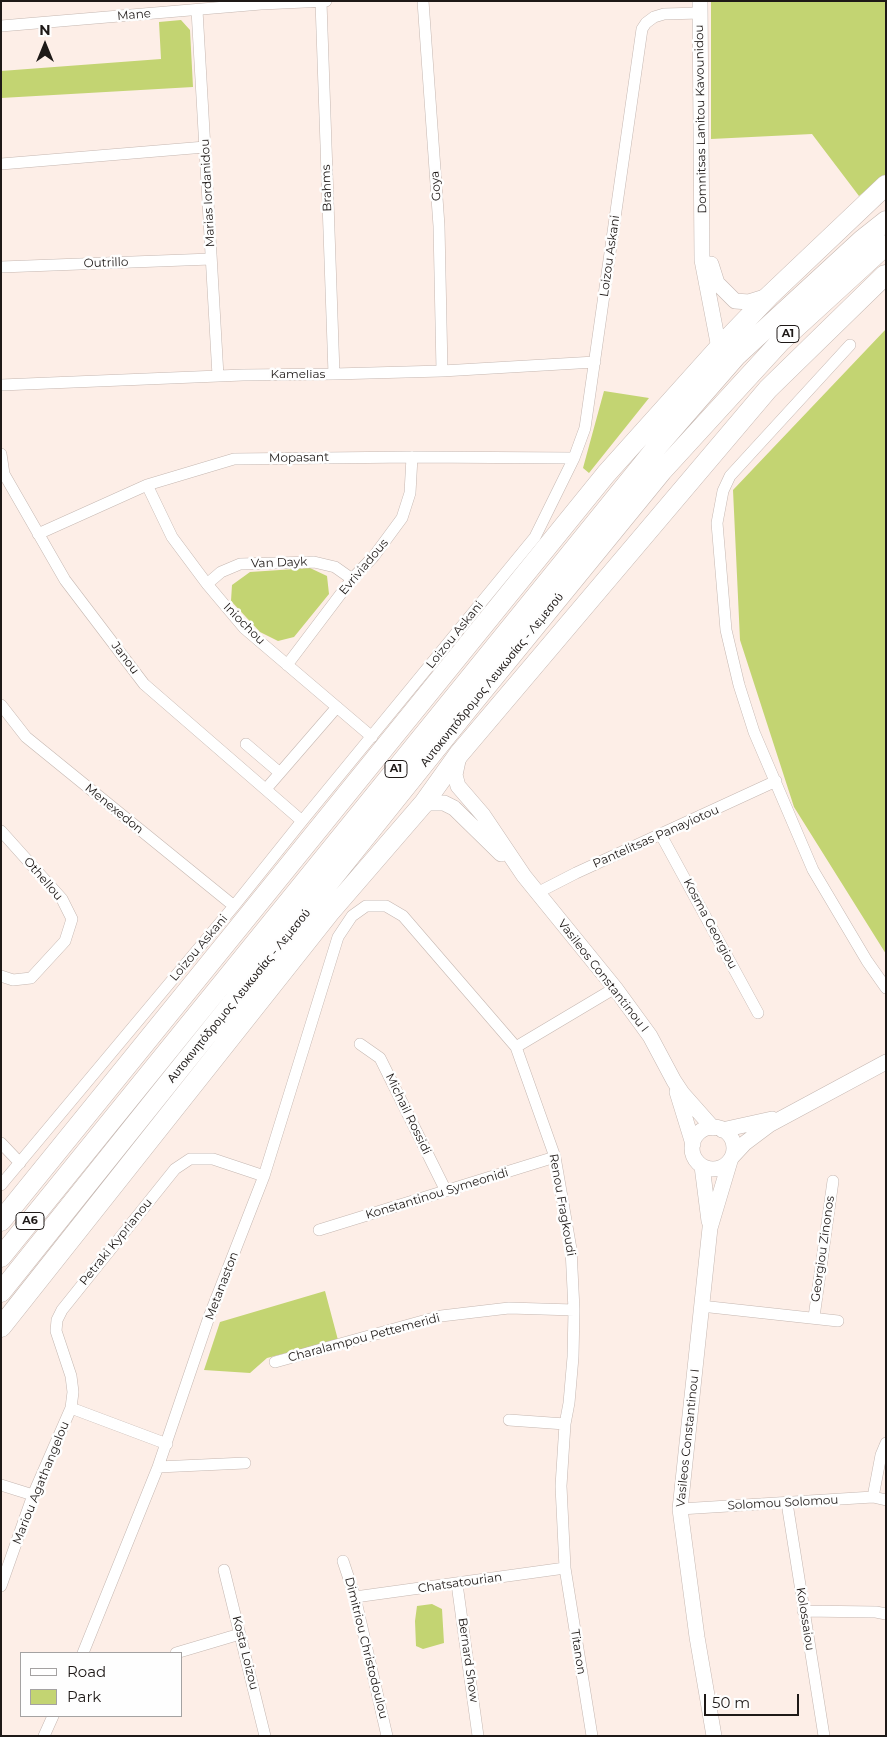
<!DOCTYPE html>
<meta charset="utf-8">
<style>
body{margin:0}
#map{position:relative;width:887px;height:1737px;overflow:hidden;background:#fdeee7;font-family:Montserrat,sans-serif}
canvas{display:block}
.frame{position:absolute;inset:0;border:2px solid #1e1917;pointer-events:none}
.legend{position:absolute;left:20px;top:1652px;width:162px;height:65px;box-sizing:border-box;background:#fefefe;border:1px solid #a4a2a2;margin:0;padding:6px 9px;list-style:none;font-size:15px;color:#1e1917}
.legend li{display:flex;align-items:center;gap:10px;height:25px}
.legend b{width:25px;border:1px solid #a4a2a2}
.north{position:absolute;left:20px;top:20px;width:50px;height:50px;-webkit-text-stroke:4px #fefefe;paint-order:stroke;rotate:0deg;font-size:14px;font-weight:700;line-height:20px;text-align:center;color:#1e1917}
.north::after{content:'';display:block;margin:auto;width:18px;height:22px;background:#1e1917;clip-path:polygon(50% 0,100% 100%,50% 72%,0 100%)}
.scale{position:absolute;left:704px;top:1694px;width:95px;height:22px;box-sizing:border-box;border:2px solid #1e1917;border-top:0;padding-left:6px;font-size:15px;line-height:18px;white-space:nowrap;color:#1e1917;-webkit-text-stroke:4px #fefefe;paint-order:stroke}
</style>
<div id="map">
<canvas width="887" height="1737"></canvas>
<div class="frame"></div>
<ul class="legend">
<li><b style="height:6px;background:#fff"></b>Road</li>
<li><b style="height:14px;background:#c3d472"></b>Park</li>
</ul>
<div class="north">N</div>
<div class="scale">50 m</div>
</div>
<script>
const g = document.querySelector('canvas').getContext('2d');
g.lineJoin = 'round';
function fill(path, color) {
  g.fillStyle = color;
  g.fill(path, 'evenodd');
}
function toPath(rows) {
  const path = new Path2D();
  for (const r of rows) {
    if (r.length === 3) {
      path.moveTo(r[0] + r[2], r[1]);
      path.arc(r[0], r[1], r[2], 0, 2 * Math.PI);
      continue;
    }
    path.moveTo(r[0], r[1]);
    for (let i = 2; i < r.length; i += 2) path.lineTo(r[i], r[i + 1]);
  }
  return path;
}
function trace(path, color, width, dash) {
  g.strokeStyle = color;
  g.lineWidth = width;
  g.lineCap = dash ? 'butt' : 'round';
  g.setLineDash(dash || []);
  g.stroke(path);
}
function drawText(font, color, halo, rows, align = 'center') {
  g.font = font + ' Montserrat,sans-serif';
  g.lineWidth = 5;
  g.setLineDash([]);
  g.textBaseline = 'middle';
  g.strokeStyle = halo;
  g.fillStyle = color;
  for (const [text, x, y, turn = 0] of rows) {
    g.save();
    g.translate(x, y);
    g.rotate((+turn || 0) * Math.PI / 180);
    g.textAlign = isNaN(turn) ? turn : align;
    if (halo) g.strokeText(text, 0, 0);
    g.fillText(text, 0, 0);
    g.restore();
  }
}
const green = toPath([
 [711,1,886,1,886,175,859,196,812,134,711,139],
 [181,20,190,30,193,87,1,98,1,71,161,59,159,22],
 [886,329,886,954,794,807,740,640,733,490],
 [604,391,649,398,589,473,583,468],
 [310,568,327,576,329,594,294,637,278,641,260,632,231,601,232,585,250,572],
 [325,1291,338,1340,267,1358,250,1373,204,1370,220,1322],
 [432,1604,442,1609,444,1643,423,1649,416,1646,415,1621,417,1606]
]);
const street = toPath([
 [423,1,439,226,442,371],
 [321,2,334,374],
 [197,10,218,376],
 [1,26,261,4,326,1],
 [1,164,205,147],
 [1,267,211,259],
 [850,345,730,476,723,491,717,523,726,630,739,685,754,732,813,870,867,961,886,988],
 [1,385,243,375,334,374,442,371,595,362],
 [1,454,4,474,65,580,144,684,302,821],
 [147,485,172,537,207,584,244,628,372,737],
 [38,534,147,485,234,459,412,457,574,458],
 [207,584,221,572,240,564,314,562,335,567,352,579],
 [287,665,352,579,374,556,402,518,410,493,412,457],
 [1,705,26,737,234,906],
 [246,744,280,773],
 [266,789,337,707],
 [1,831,62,899,72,919,65,941,31,978,13,980,1,976],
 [661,835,758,1013],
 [537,893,576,873,776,781],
 [360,1044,380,1058,446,1191],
 [516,1047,615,988],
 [1,1143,20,1163],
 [1,1185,234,906,302,821,535,537,574,458,585,428,642,29,646,23,654,17,664,14,700,13],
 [319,1230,555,1157],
 [701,1306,838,1321],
 [814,1317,833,1181],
 [275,1362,441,1316,509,1308,574,1310],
 [71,1408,167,1444],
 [509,1420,565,1424],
 [158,1467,245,1463],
 [1,1485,33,1495],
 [873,1497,881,1455,886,1443],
 [787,1503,824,1736],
 [680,1509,873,1497,886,1500],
 [343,1561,355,1597,387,1736],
 [224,1570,265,1736],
 [457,1584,478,1736],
 [1,1586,33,1495,71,1408,73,1392,71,1376,56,1331,57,1320,62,1310,175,1169,190,1159,213,1159,264,1176],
 [355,1597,565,1568],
 [803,1611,876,1612,886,1614],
 [83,1653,158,1467,209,1317,264,1176,338,937,352,916,366,906,386,906,403,916,516,1047,555,1157,571,1249,574,1310,573,1357,569,1403,565,1424,561,1486,565,1568,592,1736],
 [176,1653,240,1634],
 [44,1736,53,1716]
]);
const secondary = toPath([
 [700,1,702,260,719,348],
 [711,264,717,283,735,301,749,302,768,296],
 [459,756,455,775,458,786,483,815,524,876,615,988,650,1036,674,1081,682,1093,713,1128],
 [424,803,444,803,454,808,501,854],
 [677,1092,693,1144],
 [713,1148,21],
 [722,1130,772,1119],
 [732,1157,745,1143,769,1125,886,1062],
 [702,1166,709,1221],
 [714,1736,697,1637,680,1509,710,1228,730,1161]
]);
const highway = toPath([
 [1,1221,606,474,719,348,769,296,886,185],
 [1,1257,656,448,736,356,862,240,886,221],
 [1,1292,467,710,662,471,781,341,886,245],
 [1,1327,329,913,424,803,459,754,768,389,885,275]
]);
const shields = [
 [788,334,22],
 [396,769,22],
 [30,1221,28]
];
const shieldNames = [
 ["A1",788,334],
 ["A1",396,769],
 ["A6",30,1221]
];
const streetNames = [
 ["Mane",134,15,-5],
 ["Domnitsas Lanitou Kavounidou",701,119,-91],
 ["Goya",436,186,-94],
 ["Brahms",327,188,-92],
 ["Marias Iordanidou",208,193,-93],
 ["Loizou Askani",610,256,-82],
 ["Outrillo",106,263,-2],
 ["Kamelias",298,374],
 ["Mopasant",299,458,-1],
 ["Van Dayk",279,563,-2],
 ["Evriviadous",364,567,-50],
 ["Iniochou",244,624,45],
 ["Loizou Askani",455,635,-51],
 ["Janou",125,658,53],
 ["Αυτοκινητόδρομος Λευκωσίας - Λεμεσού",492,680,-51],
 ["Menexedon",114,809,39],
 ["Pantelitsas Panayiotou",656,837,-24],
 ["Othellou",43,879,49],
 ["Kosma Georgiou",710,924,62],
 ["Loizou Askani",199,948,-50],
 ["Vasileos Constantinou I",603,976,52],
 ["Αυτοκινητόδρομος Λευκωσίας - Λεμεσού",239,996,-51],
 ["Michail Rossidi",408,1114,64],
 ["Konstantinou Symeonidi",437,1194,-17],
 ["Renou Fragkoudi",562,1205,80],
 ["Petraki Kyprianou",116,1242,-51],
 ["Georgiou Zinonos",823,1249,-82],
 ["Metanaston",222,1286,-69],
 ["Charalampou Pettemeridi",364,1338,-15],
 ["Vasileos Constantinou I",688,1438,-84],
 ["Mariou Agathangelou",41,1483,-68],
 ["Solomou Solomou",783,1503,-3],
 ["Chatsatourian",460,1583,-8],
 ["Kolossaiou",805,1619,81],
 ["Dimitriou Christodoulou",366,1648,76],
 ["Titanon",578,1652,81],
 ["Kosta Loizou",245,1653,76],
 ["Bernard Show",468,1660,82]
];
fill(green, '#c3d472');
trace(street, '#c5b7b1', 12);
trace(secondary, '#c5b7b1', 16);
trace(highway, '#c5b7b1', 21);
trace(street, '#fff', 11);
trace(secondary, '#fff', 15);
trace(highway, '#fff', 20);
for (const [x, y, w] of shields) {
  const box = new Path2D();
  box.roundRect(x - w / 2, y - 8.5, w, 17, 4);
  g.fillStyle = '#fefefe';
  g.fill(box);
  trace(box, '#1e1917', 1);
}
drawText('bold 11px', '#1e1917', null, shieldNames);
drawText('12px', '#1e1917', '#fefefe', streetNames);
</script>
